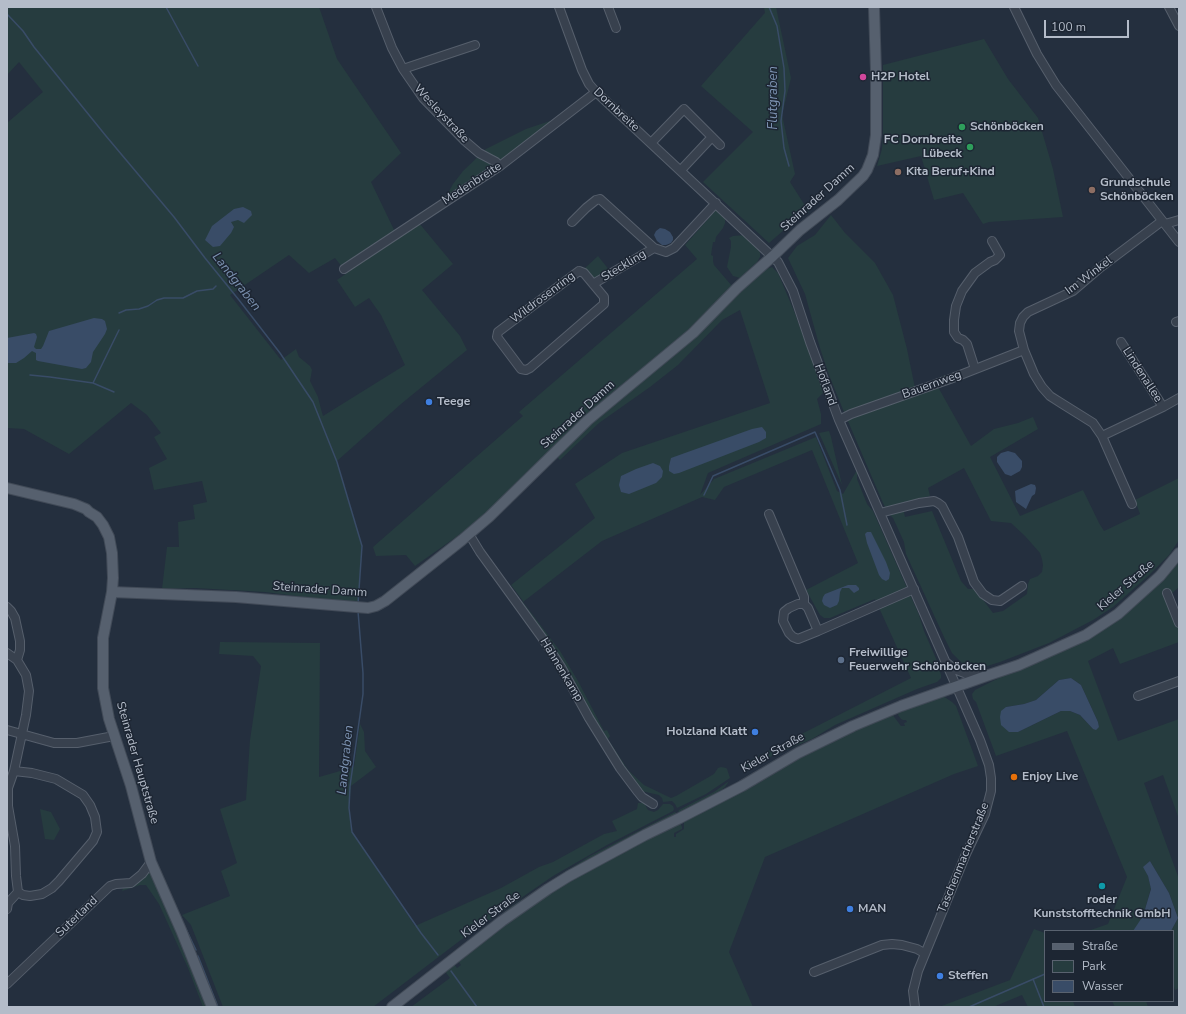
<!DOCTYPE html>
<meta charset="utf-8">
<style>
body{margin:0}
#map{position:relative;width:1186px;height:1014px;overflow:hidden;background:#242f3e;font-family:"Nunito Sans",sans-serif}
canvas{display:block}
.frame{position:absolute;inset:0;border:8px solid #b4bcc9;pointer-events:none}
.legend{position:absolute;left:1044px;top:930px;width:130px;height:72px;box-sizing:border-box;background:#1d2633;border:1px solid #59626f;margin:0;padding:5px 7px;list-style:none;font-size:12px;color:#b4bcc9}
.legend li{display:flex;align-items:center;gap:8px;height:20px}
.legend b{width:20px;border:1px solid #59626f}
.scale{position:absolute;left:1044px;top:20px;width:85px;height:18px;box-sizing:border-box;border:2px solid #b4bcc9;border-top:0;padding-left:5px;font-size:12px;line-height:14px;white-space:nowrap;color:#b4bcc9;-webkit-text-stroke:3px #1d2633;paint-order:stroke}
</style>
<div id="map">
<canvas width="1186" height="1014"></canvas>
<div class="frame"></div>
<ul class="legend">
<li><b style="height:5px;background:#56606e"></b>Straße</li>
<li><b style="height:11px;background:#263c3f"></b>Park</li>
<li><b style="height:11px;background:#394c67"></b>Wasser</li>
</ul>
<div class="scale">100 m</div>
</div>
<script>
const g = document.querySelector('canvas').getContext('2d');
g.lineJoin = 'round';
function fill(path, color) {
  g.fillStyle = color;
  g.fill(path, 'evenodd');
}
function toPath(rows) {
  const path = new Path2D();
  for (const r of rows) {
    path.moveTo(r[0], r[1]);
    for (let i = 2; i < r.length; i += 2) path.lineTo(r[i], r[i + 1]);
  }
  return path;
}
function trace(path, color, width, dash) {
  g.strokeStyle = color;
  g.lineWidth = width;
  g.lineCap = dash ? 'butt' : 'round';
  g.setLineDash(dash || []);
  g.stroke(path);
}
function drawText(font, color, halo, rows, align = 'center') {
  g.font = font + ' "Nunito Sans",sans-serif';
  g.lineWidth = 3;
  g.setLineDash([]);
  g.textBaseline = 'middle';
  g.strokeStyle = halo;
  g.fillStyle = color;
  for (const [text, x, y, turn = 0] of rows) {
    g.save();
    g.translate(x, y);
    g.rotate((+turn || 0) * Math.PI / 180);
    g.textAlign = isNaN(turn) ? turn : align;
    if (halo) g.strokeText(text, 0, 0);
    g.fillText(text, 0, 0);
    g.restore();
  }
}
const green = toPath([
 [7,7,319,7,337,59,401,153,371,182,397,236,419,223,453,264,422,290,460,336,467,350,401,404,337,461,362,546,358,604,265,592,195,588,162,589,167,547,179,547,178,522,195,519,193,505,207,502,202,481,154,490,149,468,167,459,154,437,161,433,147,415,131,403,69,454,24,429,7,428,7,123,43,92,19,62,7,75],
 [289,255,309,273,335,258,347,273,337,280,355,307,369,298,381,315,405,365,323,416,321,409,318,397,310,381,312,370,310,366,299,357,296,349,281,360,230,295],
 [764,7,776,7,791,78,782,115,795,174,790,182,809,212,792,223,769,243,703,182,753,132,701,86,763,15,765,13],
 [984,39,1008,79,1038,118,1053,169,1063,217,989,222,983,224,963,193,934,200,921,156,877,166,882,149,883,137,883,65],
 [553,120,553,124,449,197,447,195,453,184,463,171,486,149,526,129],
 [717,209,725,217,725,223,723,228,716,237,715,242,713,242,711,255,713,256,713,261,714,265,732,286,683,337,476,523,415,566,406,555,376,556,373,547,523,416,519,412,697,259,685,245],
 [831,215,845,233,875,263,893,295,907,349,915,388,945,375,948,382,938,387,971,446,994,429,1018,423,1033,417,1038,429,990,457,1020,516,1083,490,1099,523,1104,531,1140,514,1135,500,1179,478,1179,540,1169,555,1148,576,1113,607,1093,620,1049,643,1000,662,984,667,971,668,962,663,952,653,944,637,906,554,904,542,893,518,889,514,883,503,844,412,829,375,820,348,805,294,788,258,797,246,815,235],
 [964,468,991,521,1011,523,1025,536,1040,553,1042,559,1043,565,1042,572,1038,576,1030,579,1028,584,1027,594,1003,611,993,613,975,589,968,589,961,581,932,511,905,517,902,503,930,496,928,488],
 [745,235,756,245,760,253,760,257,757,262,740,278,733,276,727,267,731,247,731,241,729,238,733,236],
 [598,256,610,271,594,279,585,268],
 [772,267,778,273,794,311,824,392,817,399,821,414,821,424,708,473,700,495,714,479,816,437,837,491,843,494,857,470,857,479,867,504,873,511,919,615,924,631,937,661,941,675,941,678,937,682,917,689,835,725,812,739,770,757,744,770,739,766,911,678,875,599,830,618,824,618,820,615,806,590,858,563,812,450,724,487,715,500,702,497,602,541,523,602,560,651,578,681,604,731,607,730,610,736,608,739,628,770,644,785,671,798,676,796,714,774,718,768,721,767,726,768,727,769,730,778,706,794,677,808,675,804,672,801,663,802,662,798,659,795,641,791,629,777,520,603,523,601,511,585,595,518,575,484,622,453,770,403,740,310,722,320,678,365,650,387,599,423,560,460,556,456,577,434,735,297,764,270],
 [829,431,831,437,842,485,819,433],
 [1179,562,1179,587,1167,598,1179,626,1179,642,1120,664,1113,648,1088,661,1118,741,1179,719,1179,819,1163,775,1144,783,1179,879,1179,988,1175,990,1173,984,1173,931,1171,931,1178,918,1169,893,1150,861,1144,867,1148,876,1151,888,1143,916,1136,928,1133,931,1088,931,1108,924,1127,877,1067,731,996,756,976,702,973,699,972,694,975,690,1009,673,1134,606,1158,585],
 [1071,678,1081,685,1098,722,1099,727,1093,729,1080,715,1070,711,1061,711,1018,732,1006,707,1024,704,1036,700,1059,680],
 [220,642,320,643,319,777,354,767,360,724,364,732,365,751,376,767,351,786,349,808,352,832,415,926,501,888,539,867,553,862,604,834,617,831,612,821,637,809,638,803,644,803,648,810,654,812,658,810,663,804,670,804,673,806,674,809,673,811,607,845,553,876,466,936,373,1007,223,1007,191,925,182,915,230,896,221,871,237,863,220,809,246,800,250,740,261,666,253,656,219,654],
 [943,696,952,702,956,706,978,766,954,774,765,857,729,952,753,1007,411,1007,450,978,444,970,453,963,457,968,461,965,458,961,537,900,607,858,680,823,682,827,682,829,674,833,674,837,676,837,676,834,684,829,684,821,750,788,799,759,863,727,892,714,901,726,905,726,904,723,907,722,906,720,903,720,901,719,898,715,899,711],
 [729,781,725,787,718,793,680,813,678,812,679,810,714,792],
 [40,809,51,812,60,829,54,840,45,839],
 [675,812,677,814,642,832,453,954,452,953,512,906,563,873,590,856],
 [147,869,151,872,209,1007,203,1007,188,968,159,904,146,885,140,885,122,891,123,888,131,885],
 [1034,929,1045,933,1045,1001,1073,1001,1075,1007,1028,1007,1022,995,993,1007,939,1007,1010,980],
 [1112,1001,1146,1001,1148,1007,1115,1007]
]);
const water = toPath([
 [243,207,251,211,252,215,244,223,238,220,231,222,234,227,231,233,220,246,213,247,205,240,212,226,234,209],
 [660,228,665,229,670,232,673,237,673,240,671,243,666,245,662,245,657,241,654,235,656,231],
 [94,318,102,319,105,321,107,329,105,334,93,352,91,362,86,368,82,369,38,361,36,360,36,353,32,351,24,358,16,363,7,363,7,338,34,333,36,334,37,337,34,347,36,349,41,349,43,346,49,331],
 [762,427,766,432,766,438,759,442,679,473,674,474,669,471,669,466,671,458,752,429],
 [1008,451,1015,453,1022,461,1022,467,1020,471,1011,476,1005,474,997,462,997,457,1001,453],
 [653,463,660,466,663,471,662,477,656,483,629,494,621,492,619,485,621,476,636,469],
 [1031,484,1035,485,1036,488,1035,494,1032,496,1026,509,1016,502,1015,491],
 [867,532,871,532,886,562,890,573,889,579,886,581,882,579,879,575,867,543,865,534],
 [848,585,856,585,859,588,859,590,854,593,849,588,842,588,840,592,839,601,837,605,830,608,824,605,822,601,823,597,825,594],
 [1071,678,1081,685,1098,722,1099,727,1096,730,1093,729,1080,715,1070,711,1061,711,1018,732,1009,732,1001,725,1000,717,1001,711,1006,707,1024,704,1036,700,1059,680],
 [1150,861,1169,893,1178,918,1171,931,1133,931,1143,916,1151,889,1148,876,1143,867]
]);
const stream = toPath([
 [166,7,198,66],
 [769,7,777,26,784,68,785,91,781,121,784,148,789,166],
 [7,14,23,31,34,47,106,136,174,217,205,258,239,300,280,353,313,402,337,462,362,546,358,604],
 [119,313,126,310,139,309,148,306,157,300,164,298,183,298,197,291,213,289,216,286],
 [30,375,50,377,93,383,114,392],
 [93,383,119,330],
 [704,495,713,476,815,432,840,490,847,525],
 [358,611,363,673,363,694,350,786,349,808,352,832,421,933,438,955],
 [186,929,196,950],
 [198,956,218,1007],
 [451,971,477,1007],
 [1033,979,1044,1007],
 [969,1007,1045,974]
]);
const minor = toPath([
 [376,7,392,48,403,69,423,98,465,141,479,153,496,162,500,166],
 [559,7,582,70,589,84,596,92,778,262,793,291,810,342,839,420,980,740,989,765,991,778,991,791,985,814,966,854,918,971,913,991,915,1007],
 [608,7,616,28],
 [1014,7,1037,54,1056,85,1179,242],
 [1169,7,1179,26],
 [403,69,475,45],
 [651,143,684,109,720,145],
 [681,170,712,137],
 [572,222,586,208,596,200,600,199,654,248,666,252,674,248,716,203],
 [1165,224,1179,220],
 [344,269,500,166,596,92],
 [579,271,584,273,604,297,604,304,530,368,526,370,521,369,497,337,498,332,579,271],
 [593,284,654,248],
 [1176,322,1179,321],
 [1121,342,1163,407],
 [975,369,967,344,963,340,958,338,954,332,954,320,956,306,962,291,975,273,990,262,995,260,1000,255,992,241],
 [839,420,851,414,950,379,1024,350],
 [1102,436,1163,407,1179,398],
 [1132,504,1102,436,1093,423,1061,403,1050,396,1042,387,1034,374,1024,350,1019,331,1020,323,1023,317,1028,312,1073,291,1101,267,1162,221],
 [880,513,919,503,934,501,938,503,942,506,958,537,974,582,983,594,992,600,1000,601,1022,586],
 [769,514,804,597,804,604],
 [469,534,480,552,543,639,561,667,589,718,620,768,638,792,642,797,653,804],
 [1167,593,1179,623],
 [7,607,11,611,15,618,20,641,20,650,17,660],
 [818,631,798,639,793,637,789,633,783,621,784,612,789,608,798,604,804,604,808,608,818,631,914,589],
 [7,653,17,660,26,675,29,691,26,715,14,771,8,788,8,806,15,846,16,876,18,892,8,903,7,909],
 [947,663,954,669,967,674,986,674],
 [1138,696,1179,681],
 [7,730,54,743,77,743,114,736],
 [14,771,32,773,56,779,83,795,90,805,95,817,97,832,93,841,59,881,52,888,42,894,30,896,23,895,18,892],
 [814,972,882,945,892,944,902,945,917,949,924,953],
 [7,984,110,886,116,884,131,883,142,874,151,862]
]);
const major = toPath([
 [7,488,74,504,86,509,89,512,97,517,103,525,109,537,112,553,113,578,112,592,103,638,103,688,109,719,131,786,151,862,181,930,212,1007],
 [112,592,236,597,368,608,376,606,385,601,462,540,489,517,588,420,693,333,737,288,773,256,800,230,838,200,863,176,867,170,873,155,876,135,876,72,874,7],
 [392,1007,502,921,548,889,569,876,645,835,680,818,742,786,798,753,853,726,901,706,989,675,1019,665,1086,635,1118,614,1149,586,1160,576,1179,553]
]);
const markers = [
 [863,77,4,"#d1479c"],
 [962,127,4,"#2e9e5b"],
 [970,147,4,"#2e9e5b"],
 [898,172,4,"#8d6e63"],
 [1092,190,4,"#8d6e63"],
 [429,402,4,"#3f7fe0"],
 [841,660,4,"#5c6f8a"],
 [755,732,4,"#3f7fe0"],
 [1014,777,4,"#e8710a"],
 [1102,886,4,"#0f9aa8"],
 [850,909,4,"#3f7fe0"],
 [940,976,4,"#3f7fe0"]
];
const poiNames = [
 ["H2P Hotel",871,77],
 ["Schönböcken",970,127],
 ["FC Dornbreite",962,140,"right"],
 ["Lübeck",962,154,"right"],
 ["Kita Beruf+Kind",906,172],
 ["Grundschule",1100,183],
 ["Schönböcken",1100,197],
 ["Teege",437,402],
 ["Freiwillige",849,653],
 ["Feuerwehr Schönböcken",849,667],
 ["Holzland Klatt",747,732,"right"],
 ["Enjoy Live",1022,777],
 ["roder",1102,900,"center"],
 ["Kunststofftechnik GmbH",1102,914,"center"],
 ["MAN",858,909],
 ["Steffen",948,976]
];
const streetNames = [
 ["Dornbreite",616,110,43],
 ["Wesleystraße",441,114,47],
 ["Medenbreite",472,184,-33],
 ["Steinrader Damm",818,198,-42],
 ["Steckling",624,266,-31],
 ["Im Winkel",1089,276,-37],
 ["Wildrosenring",543,298,-37],
 ["Lindenallee",1142,375,57],
 ["Hofland",825,385,70],
 ["Bauernweg",932,385,-20],
 ["Steinrader Damm",578,415,-42],
 ["Kieler Straße",1126,586,-41],
 ["Steinrader Damm",320,590,4],
 ["Hahnenkamp",561,670,59],
 ["Kieler Straße",773,753,-29],
 ["Steinrader Hauptstraße",137,763,74],
 ["Taschenmacherstraße",964,858,-68],
 ["Kieler Straße",491,915,-37],
 ["Suterland",77,917,-44]
];
const waterNames = [
 ["Flutgraben",774,98,-90],
 ["Landgraben",236,282,52],
 ["Landgraben",346,760,-84]
];
fill(green, '#263c3f');
fill(water, '#394c67');
trace(stream, '#394c67', 1.5);
trace(minor, '#565f6c', 10);
trace(major, '#414a57', 12);
trace(minor, '#38414e', 8);
trace(major, '#56606e', 10);
for (const [x, y, r, color] of markers) {
  const dot = new Path2D();
  dot.arc(x, y, r, 0, 2 * Math.PI);
  g.fillStyle = color;
  g.fill(dot);
  trace(dot, '#1d2633', 1.5);
}
drawText('bold 12px', '#b4bcc9', '#1d2633', poiNames, 'left');
drawText('12px', '#b4bcc9', '#1d2633', streetNames);
drawText('italic 13px', '#7c92b1', '#1d2633', waterNames);
</script>
